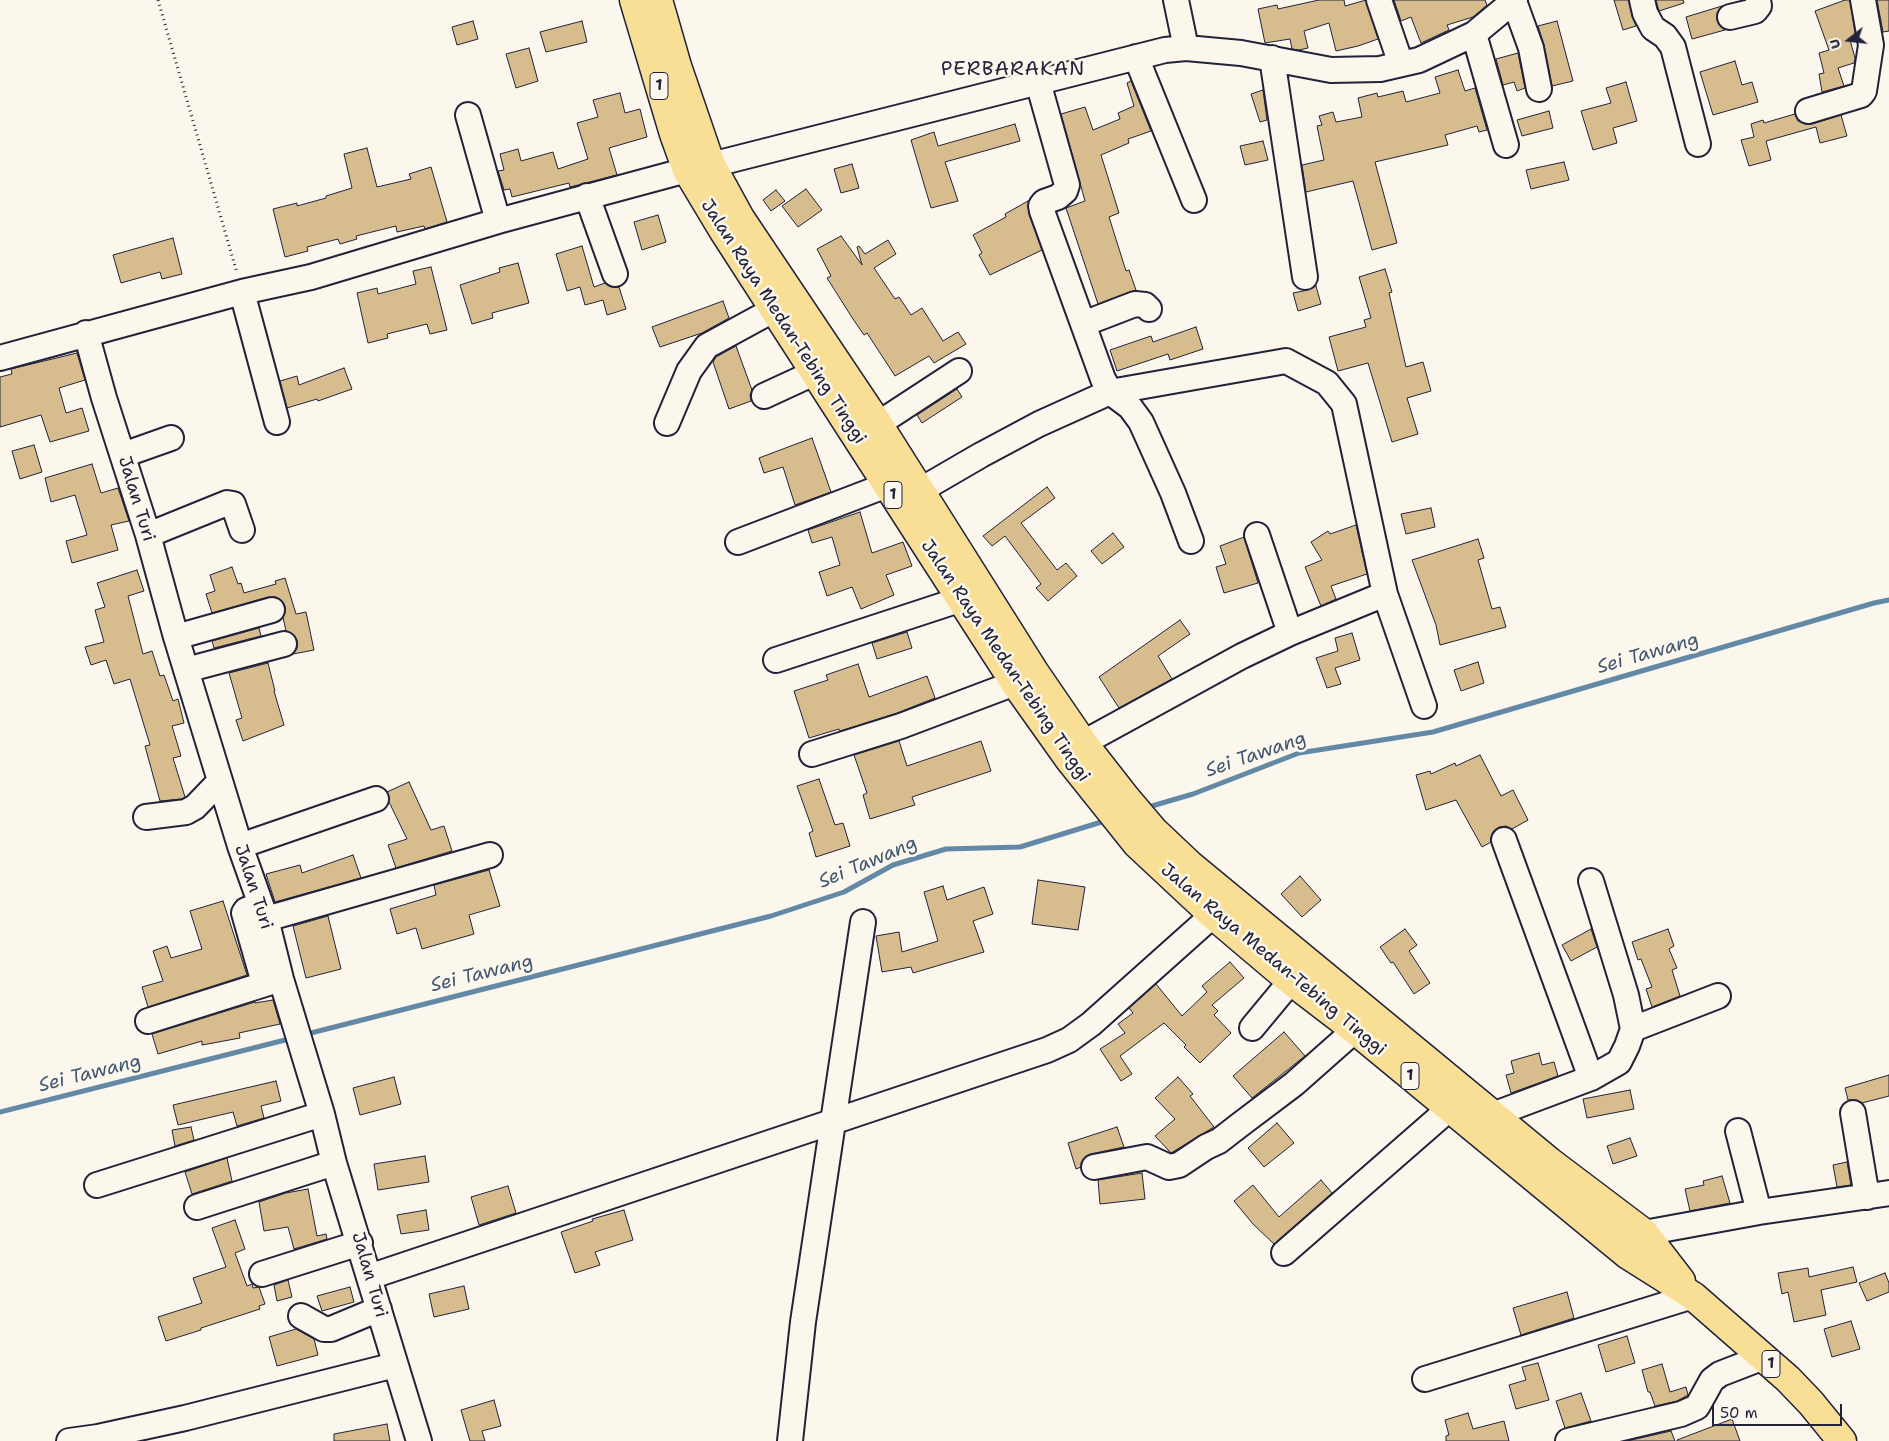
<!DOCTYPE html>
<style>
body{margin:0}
#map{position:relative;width:1889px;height:1441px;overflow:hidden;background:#fbf7ec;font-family:"Shantell Sans",sans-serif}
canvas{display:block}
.north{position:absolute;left:1824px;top:15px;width:50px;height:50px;-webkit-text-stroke:4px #fbf7ec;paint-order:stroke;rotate:254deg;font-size:14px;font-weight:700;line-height:20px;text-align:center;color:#22223b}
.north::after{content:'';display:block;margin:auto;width:18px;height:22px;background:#22223b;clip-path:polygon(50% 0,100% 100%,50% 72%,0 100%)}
.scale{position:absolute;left:1712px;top:1404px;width:130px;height:22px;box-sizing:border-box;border:2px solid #22223b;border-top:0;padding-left:6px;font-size:15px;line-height:18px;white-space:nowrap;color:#22223b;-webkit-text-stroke:4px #fbf7ec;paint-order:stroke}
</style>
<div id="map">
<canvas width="1889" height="1441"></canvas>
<div class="north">U</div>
<div class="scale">50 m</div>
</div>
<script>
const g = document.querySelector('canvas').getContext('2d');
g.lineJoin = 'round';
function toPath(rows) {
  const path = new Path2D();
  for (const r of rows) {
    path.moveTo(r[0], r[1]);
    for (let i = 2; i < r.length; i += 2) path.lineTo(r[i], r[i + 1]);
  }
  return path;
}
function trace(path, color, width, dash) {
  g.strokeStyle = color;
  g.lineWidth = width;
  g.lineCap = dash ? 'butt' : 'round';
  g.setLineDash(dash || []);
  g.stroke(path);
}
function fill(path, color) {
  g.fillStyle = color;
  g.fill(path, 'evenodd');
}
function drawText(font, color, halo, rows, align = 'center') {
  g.font = font + ' "Shantell Sans",sans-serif';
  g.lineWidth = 5;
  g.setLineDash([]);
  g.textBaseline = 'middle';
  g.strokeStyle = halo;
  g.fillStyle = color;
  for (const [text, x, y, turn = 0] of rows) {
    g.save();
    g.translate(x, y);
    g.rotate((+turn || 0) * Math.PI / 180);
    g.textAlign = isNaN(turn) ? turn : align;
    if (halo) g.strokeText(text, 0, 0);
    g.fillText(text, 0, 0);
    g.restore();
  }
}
const stream = toPath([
 [1145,808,1193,794,1299,753,1433,732,1874,603,1889,600],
 [303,1035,771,916,844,892,893,865,946,849,1020,847,1108,820],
 [0,1112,293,1038]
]);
const building = toPath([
 [1319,0,1344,0,1345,6,1366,0,1378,39,1358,46,1336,51,1329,23,1304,31,1308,48,1299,50,1292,49,1290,39,1265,43,1258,9,1277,5,1278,9,1319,0],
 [1394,0,1485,0,1487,5,1473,17,1447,25,1449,30,1421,43,1411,17,1401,21,1394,0],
 [1614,0,1629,0,1632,16,1636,26,1623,30,1614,0],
 [1656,0,1683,0,1684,3,1659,11,1656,0],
 [1845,0,1850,0,1856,39,1850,40,1855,58,1854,63,1838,68,1844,86,1822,92,1819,74,1824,73,1819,53,1829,50,1815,11,1845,0],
 [1877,0,1889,0,1889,31,1883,32,1877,0],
 [1722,6,1717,13,1717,20,1720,26,1725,30,1692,39,1686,17,1722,6],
 [473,21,478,39,457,45,452,27,473,21],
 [582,21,587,42,546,52,540,32,582,21],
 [1557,21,1573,81,1552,86,1544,45,1538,26,1557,21],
 [529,48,538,81,516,88,506,54,529,48],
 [1518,53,1525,88,1517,91,1514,82,1503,85,1496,59,1518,53],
 [1735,61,1742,85,1752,82,1758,102,1713,115,1700,72,1735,61],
 [1458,70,1465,91,1475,88,1487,130,1479,132,1477,126,1445,135,1448,145,1375,162,1397,243,1372,250,1353,181,1306,192,1302,165,1324,160,1317,126,1322,125,1319,116,1333,112,1336,122,1362,117,1358,98,1377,93,1378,97,1403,91,1406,102,1440,93,1435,77,1458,70],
 [1131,81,1151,131,1128,139,1129,143,1101,155,1119,213,1109,217,1126,271,1129,270,1136,290,1098,304,1066,208,1085,201,1061,114,1085,107,1093,130,1120,119,1118,113,1134,106,1127,83,1131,81],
 [1626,82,1637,121,1613,128,1617,143,1593,150,1581,111,1611,103,1606,88,1626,82],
 [1263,90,1267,120,1260,122,1251,94,1263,90],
 [620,93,625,113,640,109,647,137,609,148,617,175,570,187,569,183,512,197,510,189,504,190,498,171,504,170,500,154,518,149,521,161,553,152,558,169,588,159,577,123,598,117,593,100,620,93],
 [1549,111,1553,128,1522,136,1517,120,1549,111],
 [1795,114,1798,121,1805,124,1812,124,1841,115,1847,136,1820,143,1816,127,1766,141,1771,160,1749,166,1741,140,1754,137,1751,124,1763,120,1764,123,1795,114],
 [1015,124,1020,141,945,162,958,201,931,208,911,140,934,132,938,146,1015,124],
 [1263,141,1268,160,1245,165,1240,146,1263,141],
 [367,148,377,187,411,179,409,174,431,167,447,222,425,229,424,226,397,232,396,226,356,236,357,239,340,244,338,239,307,247,308,251,285,257,273,209,297,203,297,206,326,198,326,196,352,188,344,154,367,148],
 [1564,162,1569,180,1531,189,1526,170,1564,162],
 [852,164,859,188,841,193,834,169,852,164],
 [806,189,822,210,798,227,782,206,806,189],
 [776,190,785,201,771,211,763,200,776,190],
 [1028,201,1029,214,1042,250,990,275,979,255,982,253,973,235,1006,217,1005,214,1028,201],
 [658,215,666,242,642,250,634,222,658,215],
 [841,236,862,265,857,247,859,246,865,254,888,240,896,254,874,268,895,299,899,297,911,315,922,308,943,341,958,332,966,344,934,363,929,356,895,376,867,333,864,335,853,319,827,278,831,276,817,249,841,236],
 [173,238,182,274,162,279,160,272,121,283,113,255,173,238],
 [582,246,594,287,605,283,612,287,619,287,626,309,607,315,603,300,585,305,580,287,567,291,556,254,582,246],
 [518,263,529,303,492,313,493,318,472,324,460,285,500,272,499,268,518,263],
 [431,267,447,330,430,334,427,324,387,334,388,338,368,343,357,293,377,288,378,294,416,284,413,271,431,267],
 [1385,269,1392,292,1389,293,1406,367,1423,362,1431,391,1407,398,1418,434,1392,442,1368,363,1338,371,1329,337,1366,327,1364,320,1371,318,1359,277,1385,269],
 [1316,286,1321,304,1298,311,1293,293,1308,290,1316,286],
 [723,301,729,318,702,333,660,347,652,327,723,301],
 [1196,327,1203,349,1170,360,1168,354,1117,371,1110,350,1151,336,1153,342,1196,327],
 [736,346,752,390,750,395,751,401,729,409,713,362,716,357,736,346],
 [77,353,85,380,59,388,66,413,82,408,89,431,50,442,41,415,0,427,0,377,12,374,11,369,77,353],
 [344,368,352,389,318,401,317,399,287,408,280,381,297,376,299,385,344,368],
 [957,389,962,397,922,423,917,415,957,389],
 [812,438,831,492,795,505,783,467,764,473,759,458,812,438],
 [34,445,42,472,20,479,12,451,34,445],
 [92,464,101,493,118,488,129,521,111,525,118,550,72,563,66,541,87,535,75,495,51,502,45,478,92,464],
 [1047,487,1055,498,1021,523,1057,570,1066,563,1077,576,1048,601,1036,588,1041,584,1005,536,992,546,983,536,1047,487],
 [1431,508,1435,527,1406,534,1401,514,1431,508],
 [860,512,872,553,903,542,912,566,886,575,894,595,861,609,852,587,827,596,819,572,840,565,832,537,812,543,808,530,860,512],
 [1356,525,1367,574,1331,586,1336,599,1321,606,1305,567,1322,560,1311,542,1328,531,1330,534,1356,525],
 [1113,533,1124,547,1102,564,1091,551,1113,533],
 [1244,537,1258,583,1224,593,1216,567,1226,564,1220,546,1244,537],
 [1478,539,1484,558,1478,560,1492,609,1500,607,1506,627,1440,645,1436,625,1412,560,1478,539],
 [232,567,238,584,241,583,244,593,276,584,275,581,285,578,296,614,306,612,314,650,293,654,297,648,297,640,293,634,286,631,283,617,285,613,285,606,281,600,276,597,268,597,212,613,206,594,215,591,210,575,232,567],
 [137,570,144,591,128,596,143,654,152,651,160,676,164,675,173,701,178,699,184,723,172,726,181,756,173,758,185,797,182,799,160,801,145,746,150,745,130,679,114,684,106,660,91,665,85,647,104,642,95,610,105,607,97,583,137,570],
 [1180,620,1190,634,1158,656,1172,679,1119,708,1099,677,1180,620],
 [259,628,261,636,214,648,212,641,259,628],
 [907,632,912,648,877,659,872,643,907,632],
 [1352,633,1360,660,1335,668,1341,684,1327,688,1316,658,1338,651,1335,638,1352,633],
 [1478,662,1484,683,1461,691,1454,670,1478,662],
 [268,663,275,691,274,691,284,725,243,741,236,720,242,718,229,673,268,663],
 [858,664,869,697,927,676,935,698,897,713,840,731,839,729,809,738,794,691,828,680,826,675,858,664],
 [899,741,907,766,981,741,991,771,912,797,915,805,870,819,863,795,867,793,854,755,899,741],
 [1480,755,1501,796,1513,790,1528,820,1512,829,1506,826,1499,827,1493,832,1491,842,1482,847,1456,800,1426,810,1416,775,1430,771,1431,774,1455,763,1456,766,1480,755],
 [819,779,835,825,843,823,850,846,816,857,809,833,813,831,797,786,819,779],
 [409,782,431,830,444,826,452,851,396,868,388,845,407,839,389,802,387,792,409,782],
 [353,855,361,878,275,902,266,874,300,865,302,873,353,855],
 [489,870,500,906,469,915,474,934,422,949,416,928,397,934,390,909,436,895,434,885,489,870],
 [1300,876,1321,900,1302,917,1281,894,1300,876],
 [1038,880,1085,887,1078,930,1032,924,1038,880],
 [943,886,947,900,984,887,993,914,973,921,984,952,913,973,911,967,882,972,876,936,899,932,902,952,938,941,924,892,943,886],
 [223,901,247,975,148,1007,142,987,163,981,153,951,167,946,171,958,202,949,190,911,223,901],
 [328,916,341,969,306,978,293,926,328,916],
 [1405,929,1417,945,1409,951,1430,983,1414,994,1393,962,1391,963,1380,947,1405,929],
 [1591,929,1597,947,1571,961,1562,945,1591,929],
 [1668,929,1674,946,1669,949,1677,968,1672,970,1680,996,1652,1007,1646,989,1652,987,1641,959,1638,960,1632,942,1668,929],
 [1230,962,1244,978,1212,1005,1218,1011,1214,1015,1231,1033,1200,1063,1184,1047,1186,1045,1164,1023,1120,1056,1132,1074,1121,1081,1100,1049,1125,1033,1118,1024,1133,1013,1129,1008,1156,984,1182,1016,1207,992,1202,986,1230,962],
 [273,1000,280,1024,239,1033,240,1038,202,1045,202,1041,158,1054,152,1034,255,1002,255,1003,273,1000],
 [1284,1032,1305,1056,1252,1098,1233,1076,1284,1032],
 [1539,1053,1542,1065,1554,1062,1558,1076,1511,1093,1506,1075,1514,1073,1511,1061,1539,1053],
 [1889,1075,1889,1096,1862,1103,1857,1100,1848,1100,1845,1088,1889,1075],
 [394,1077,401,1104,360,1115,353,1088,394,1077],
 [1178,1077,1193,1094,1190,1096,1214,1127,1171,1153,1155,1136,1175,1119,1155,1098,1178,1077],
 [276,1081,281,1101,261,1106,264,1118,237,1126,233,1112,178,1125,173,1105,276,1081],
 [1630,1090,1634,1109,1587,1118,1583,1099,1630,1090],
 [1277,1123,1294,1143,1264,1167,1248,1148,1277,1123],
 [191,1127,194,1140,175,1146,172,1130,191,1127],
 [1117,1127,1124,1147,1091,1154,1085,1157,1081,1167,1076,1169,1068,1143,1117,1127],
 [1630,1138,1637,1156,1613,1164,1607,1146,1630,1138],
 [425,1156,429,1182,378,1190,374,1164,425,1156],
 [227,1158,232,1181,192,1194,185,1172,227,1158],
 [1847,1162,1851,1185,1837,1187,1833,1165,1847,1162],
 [1142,1173,1145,1199,1100,1204,1098,1180,1142,1173],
 [1722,1176,1730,1203,1690,1211,1685,1189,1704,1185,1703,1181,1722,1176],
 [1321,1180,1332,1193,1274,1244,1253,1224,1234,1201,1253,1185,1279,1217,1321,1180],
 [508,1186,516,1213,479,1225,471,1197,508,1186],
 [308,1189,317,1236,326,1234,327,1239,294,1249,288,1227,264,1231,259,1202,286,1193,308,1189],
 [426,1210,429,1230,401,1234,397,1215,426,1210],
 [624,1210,633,1240,595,1252,600,1265,575,1273,561,1232,593,1221,592,1219,624,1210],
 [235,1220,245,1249,235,1253,247,1286,252,1284,253,1288,259,1287,265,1304,259,1306,260,1309,201,1328,201,1330,166,1341,158,1317,202,1303,193,1278,226,1267,212,1228,235,1220],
 [1853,1267,1857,1282,1821,1290,1826,1315,1794,1322,1788,1292,1782,1294,1778,1273,1808,1268,1809,1277,1853,1267],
 [1885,1273,1889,1283,1889,1292,1867,1301,1859,1283,1885,1273],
 [288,1280,292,1297,277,1301,274,1285,288,1280],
 [464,1286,469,1309,434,1317,429,1294,464,1286],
 [350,1287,354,1302,322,1311,317,1296,350,1287],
 [1567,1292,1574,1318,1521,1335,1513,1308,1567,1292],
 [1851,1321,1860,1349,1832,1357,1824,1329,1851,1321],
 [296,1329,314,1339,318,1355,277,1366,269,1337,296,1329],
 [1627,1336,1635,1363,1606,1372,1598,1345,1627,1336],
 [1538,1363,1549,1400,1516,1409,1509,1385,1526,1380,1522,1367,1538,1363],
 [1662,1364,1670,1392,1686,1387,1688,1395,1677,1401,1655,1406,1650,1392,1648,1392,1642,1370,1662,1364],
 [1581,1393,1591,1421,1565,1428,1556,1401,1581,1393],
 [494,1400,501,1426,482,1431,485,1441,470,1441,461,1410,494,1400],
 [1468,1413,1473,1429,1504,1421,1509,1441,1446,1441,1446,1436,1449,1435,1445,1420,1468,1413],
 [1732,1419,1740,1441,1677,1441,1677,1440,1732,1419],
 [387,1424,390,1441,334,1441,334,1434,387,1424],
 [1671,1431,1675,1441,1627,1441,1671,1431]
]);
const path = toPath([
 [158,0,237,273]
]);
const minor = toPath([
 [1176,0,1186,48],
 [1379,0,1401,64],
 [1642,0,1645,13,1653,28,1665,36,1673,47,1698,144],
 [1514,1,1531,48,1539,89],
 [1730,17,1755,11,1759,6,1758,0],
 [1474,34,1506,145],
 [1136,57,1194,200],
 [1272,58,1305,277],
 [1038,82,1067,185,1065,191,1058,197,1044,202,1041,206,1042,211,1103,379,1110,392,1130,407,1141,422,1173,493,1191,541],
 [1808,111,1861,95,1864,91,1871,45,1863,0],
 [468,115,498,221],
 [711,165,1165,50,1186,48,1241,53,1331,70,1380,69,1419,60,1474,34,1515,0],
 [587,196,615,274],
 [242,292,277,422],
 [1083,324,1135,304,1145,305,1149,309],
 [86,333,104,398,148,535,176,637,240,846,266,919,281,979,322,1114,334,1163,419,1441],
 [0,358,242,292,311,277,498,221,687,170],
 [764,396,816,372],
 [667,423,689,371,707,346,775,309],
 [878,424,959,371],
 [123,455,171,438],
 [919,491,981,455,1039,424,1110,392,1286,361,1327,383,1344,404,1385,594,1424,706],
 [148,535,227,503,233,504,242,530],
 [1257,535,1290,633],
 [738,542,887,485],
 [176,637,272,610],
 [776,660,962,599],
 [186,670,284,644],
 [1083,743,1242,656,1290,633,1385,594],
 [812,754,901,726,1015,683],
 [146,817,186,812,195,807,220,781],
 [1504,840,1591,1078],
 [240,846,376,799],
 [260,905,246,910,244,913,264,983],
 [266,919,490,855],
 [148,1021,281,979],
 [1252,1028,1291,981],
 [1633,1029,1718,996],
 [1853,1113,1867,1197],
 [1495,1114,1591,1078,1619,1062,1627,1046,1633,1029,1626,995,1591,881],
 [1738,1131,1759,1212],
 [1094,1167,1147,1157,1169,1167,1179,1165,1206,1147,1219,1141,1241,1124,1294,1084,1355,1030],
 [97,1185,322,1114],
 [197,1207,334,1163],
 [1644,1233,1759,1212,1889,1193],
 [1284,1253,1449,1109],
 [262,1274,360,1243],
 [369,1277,1047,1050,1069,1040,1091,1024,1213,915],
 [301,1316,324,1329,331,1329,379,1309],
 [1425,1379,1693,1296],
 [69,1441,98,1437,185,1418,395,1365],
 [790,1441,803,1322,863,922],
 [1568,1441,1681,1414,1697,1407,1712,1380,1720,1374,1764,1357]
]);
const highway = toPath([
 [634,0,674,134,687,170,723,230,1015,683,1069,759,1137,844,1213,915,1291,981,1355,1030,1628,1255,1693,1296,1788,1379,1811,1403,1842,1441],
 [658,0,677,66,711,165,740,218,878,424,1035,673,1083,743,1126,798,1154,831,1190,865,1550,1162,1644,1233,1681,1281]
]);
const shields = [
 [659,86,18],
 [893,495,18],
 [1410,1076,18],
 [1771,1364,18]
];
const shieldNames = [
 ["1",659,86],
 ["1",893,495],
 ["1",1410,1076],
 ["1",1771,1364]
];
const streetNames = [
 ["Jalan Raya Medan-Tebing Tinggi",783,322,57],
 ["Jalan Turi",136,499,73],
 ["Jalan Raya Medan-Tebing Tinggi",1005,661,56],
 ["Jalan Turi",253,887,72],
 ["Jalan Raya Medan-Tebing Tinggi",1273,960,40],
 ["Jalan Turi",369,1275,74]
];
const waterNames = [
 ["Sei Tawang",1648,654,-16],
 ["Sei Tawang",1256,755,-19],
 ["Sei Tawang",868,863,-23],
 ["Sei Tawang",482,974,-14],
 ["Sei Tawang",90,1074,-14]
];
const quarterNames = [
 ["PERBARAKAN",1013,70]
];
trace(stream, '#6389a7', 5);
fill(building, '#d7bd8d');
trace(building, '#22223b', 1);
trace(minor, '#22223b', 28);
trace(highway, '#22223b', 31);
trace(path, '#22223b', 3, [1, 4]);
trace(minor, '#fbf7ec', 24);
trace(highway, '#f9df96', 28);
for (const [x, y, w] of shields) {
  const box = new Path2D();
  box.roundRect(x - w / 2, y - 13.5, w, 27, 4);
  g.fillStyle = '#fbf7ec';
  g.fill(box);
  trace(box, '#22223b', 1);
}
drawText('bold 16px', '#22223b', null, shieldNames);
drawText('18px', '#22223b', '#fbf7ec', streetNames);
drawText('italic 19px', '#425671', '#fbf7ec', waterNames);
g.letterSpacing = '1px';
drawText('20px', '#22223b', '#fbf7ec', quarterNames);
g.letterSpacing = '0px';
</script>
